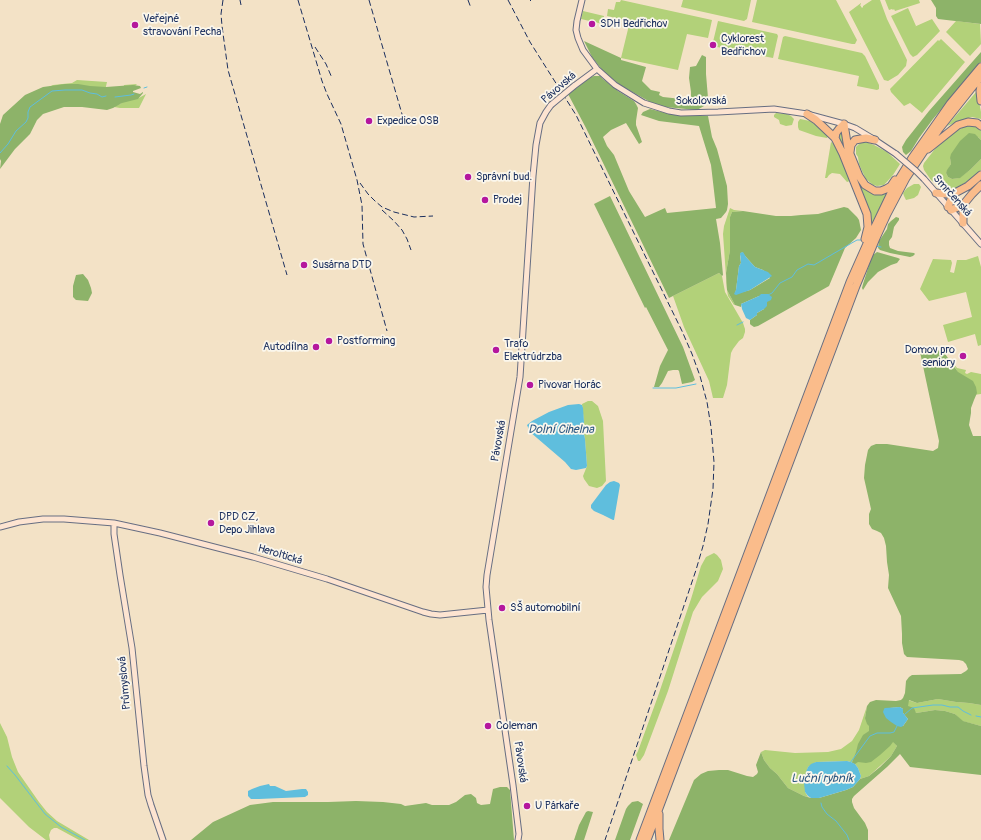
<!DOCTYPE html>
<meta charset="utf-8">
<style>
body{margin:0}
canvas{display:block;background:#f3e2c6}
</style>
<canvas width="981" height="840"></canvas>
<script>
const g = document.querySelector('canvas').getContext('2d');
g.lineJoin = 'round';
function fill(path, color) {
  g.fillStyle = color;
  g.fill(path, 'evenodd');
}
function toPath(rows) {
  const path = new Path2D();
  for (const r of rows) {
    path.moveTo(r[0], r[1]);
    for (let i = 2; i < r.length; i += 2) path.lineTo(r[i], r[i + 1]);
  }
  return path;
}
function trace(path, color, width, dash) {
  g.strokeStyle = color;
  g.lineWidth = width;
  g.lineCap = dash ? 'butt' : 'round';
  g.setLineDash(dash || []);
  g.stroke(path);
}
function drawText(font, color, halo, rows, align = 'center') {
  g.font = font + ' Pangolin,sans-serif';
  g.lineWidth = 3.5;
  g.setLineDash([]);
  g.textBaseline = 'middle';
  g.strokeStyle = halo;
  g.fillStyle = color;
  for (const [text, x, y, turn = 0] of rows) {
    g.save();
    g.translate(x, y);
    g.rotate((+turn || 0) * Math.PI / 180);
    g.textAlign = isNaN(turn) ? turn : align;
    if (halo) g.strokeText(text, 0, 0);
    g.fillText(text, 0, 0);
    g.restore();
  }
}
const green = toPath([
 [621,0,712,20,708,38,687,34,678,70,621,58,630,21,607,16,608,9,614,10,616,2,620,2],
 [683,0,751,0,747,19,744,21,681,7],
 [757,0,836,0,857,40,855,44,852,44,752,22],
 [872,0,880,0,887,19,907,60,906,66,905,67,898,75,888,81,884,80,883,78,849,12,861,3,861,4,860,5,862,8,863,7,863,6],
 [885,0,919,0,920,3,895,11,894,9,893,10,892,9,889,10],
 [908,8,916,26,914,27,932,19,940,31,917,55,913,57,910,54,891,16],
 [583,11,604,16,603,24,581,19],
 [718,21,777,34,778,36,773,58,712,46],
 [956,21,980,24,981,44,970,56,946,32],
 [785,36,862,53,865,56,879,85,879,89,877,90,857,86,859,76,778,59,783,37],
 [941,39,965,62,922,113,910,103,904,106,891,92,890,89,938,40,939,41],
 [77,80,107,82,104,95,111,105,121,104,124,85,137,84,131,90,132,97,137,99,146,94,139,108,120,108,108,106,49,87,53,85,72,83],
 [977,91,981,112,981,119,972,117,962,120,947,126],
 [776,113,787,114,791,116,794,119,792,125,786,126,780,124,779,120,774,117,774,115],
 [800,119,810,121,820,128,828,136,827,138,816,136,799,130,798,127,798,122],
 [967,126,974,126,978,128,981,130,981,140,978,137,950,158,951,164,946,173,948,177,952,179,959,178,970,170,981,159,981,170,970,180,954,189,950,190,943,189,931,180,924,170,923,166,924,163,935,149,944,140,955,131],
 [842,130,861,185,887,194,872,223,869,210,840,141,839,135],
 [831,142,834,144,837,150,850,181,847,182,840,174,832,173,829,175,827,178,825,178],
 [866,142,874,145,887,152,900,164,893,175,884,185,877,186,873,185,866,179,863,173,859,164,858,157,856,154,856,147,860,143],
 [914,184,919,184,921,187,918,195,914,198,906,200,904,196,903,193,907,188],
 [730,208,734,210,743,211,732,212,730,217,730,250,726,273,727,282,727,290,735,305,734,305,728,296,727,290,723,234,724,226],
 [978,256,981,267,981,345,978,346,975,334,948,342,943,325,972,317,966,292,929,301,920,289,933,259,951,260,952,263,950,272,954,273,957,260,966,260],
 [719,273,722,276,725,292,743,323,745,329,745,332,743,338,739,341,733,349,731,353,727,385,723,398,713,398,709,381,684,327,673,296],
 [953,363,957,368,966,370,965,373,967,374,971,372,981,374,981,394,966,396,961,379],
 [588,401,592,401,598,406,603,421,606,481,602,486,597,488,589,486,584,479,583,476,587,466,585,439,583,429,584,422,582,404],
 [714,553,717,555,721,560,723,569,718,581,702,597,693,612,668,691,644,755,640,761,638,761,636,755,638,751,658,696,691,599,701,566,706,557],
 [938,699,956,702,969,703,981,705,981,726,962,721,955,714,945,711,935,710,916,713,908,707,908,700,917,703],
 [867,706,865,718,876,722,897,746,891,756,869,776,860,779,861,776,858,768,855,764,851,762,847,761,816,762,808,767,805,777,805,792,808,797,804,796,788,788,777,774,770,768,764,760,761,752,765,750,795,753,828,752,841,749,852,741,859,730],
 [0,723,7,737,12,757,18,772,39,802,47,812,57,821,89,840,79,840,57,828,54,828,51,830,49,835,50,840,46,840,29,827,0,798]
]);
const forest = toPath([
 [931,0,981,0,981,24,938,19,936,16,936,8],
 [584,41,621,58,621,60,646,67,642,81,651,90,660,92,659,95,663,97,691,100,691,92,689,78,690,67,696,66,702,55,706,57,706,74,708,98,708,101,704,106,697,110,665,107,652,103,620,85,603,71,592,57],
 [981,52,981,62,933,119,919,138,911,151,906,155,903,152,902,147,906,140,929,111],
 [594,76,600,76,603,79,618,91,634,101,636,104,638,108,636,121,636,125,642,142,639,144,626,123,611,130,603,137,607,146,614,155,629,191,645,217,665,208,667,213,716,208,711,165,699,126,659,121,641,115,643,112,650,109,666,113,680,116,708,116,712,137,717,149,727,186,728,204,727,210,726,212,721,218,716,219,720,243,723,275,722,276,719,273,669,298,586,128,568,94,591,77],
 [65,84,78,84,90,86,106,87,133,85,140,86,141,88,133,91,133,92,140,94,143,92,143,93,138,99,122,103,113,108,107,110,82,107,64,107,43,114,37,120,30,134,15,149,0,169,1,161,0,159,0,124,3,115,25,95,43,87],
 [969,133,975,134,981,140,981,159,970,170,960,178,952,179,948,177,946,173,947,170,951,164,950,158,951,154,960,141],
 [610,196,683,347,695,380,692,382,682,384,679,371,678,370,673,370,668,371,662,383,659,387,654,387,660,366,668,350,646,307,645,308,594,204],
 [844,207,848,208,857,217,859,220,861,230,856,238,845,248,829,286,758,326,754,327,751,325,750,324,750,320,757,315,757,313,764,309,759,296,741,304,741,307,735,305,727,290,726,273,730,250,730,217,732,212,743,211,776,216,791,216,801,215,818,214],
 [742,252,746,257,755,267,763,270,770,278,750,290,735,294,736,290,739,266,741,263,740,256],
 [896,217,899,218,899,220,894,227,892,237,889,241,889,245,890,248,898,251,914,253,915,254,913,256,910,257,890,253,880,250,878,248,879,241,887,229,888,224,891,221],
 [877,252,898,258,900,259,897,263,891,265,878,272,868,282,863,290,862,288,863,284,871,259,873,255],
 [83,274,88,280,91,288,92,293,88,301,76,300,73,297,73,286,76,275],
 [927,349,943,351,958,372,973,381,976,387,977,393,974,400,971,408,971,413,969,425,973,436,981,436,981,705,969,703,956,702,938,699,917,703,909,700,908,706,914,708,916,713,935,710,945,711,955,714,963,721,981,726,981,775,910,767,900,754,887,767,854,796,852,799,852,802,854,808,865,823,868,830,868,840,669,840,694,780,701,774,708,771,719,770,728,770,747,776,753,777,757,774,758,772,756,765,761,752,764,760,770,768,777,774,788,788,804,796,811,798,819,798,846,790,853,787,860,779,869,776,880,767,891,756,897,746,893,742,890,746,880,755,871,762,866,763,858,762,855,764,852,763,856,752,858,744,863,735,869,731,869,726,867,724,865,718,867,706,870,702,876,700,896,701,901,700,903,698,905,693,906,681,909,677,912,675,961,674,966,671,968,669,966,664,963,661,959,660,907,657,904,654,902,643,902,634,901,616,888,588,889,575,887,562,886,546,884,538,881,533,877,531,872,529,869,524,869,514,871,509,864,478,865,465,868,450,871,446,876,444,887,444,933,451,938,448,939,441,920,352,921,350],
 [900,707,903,709,903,713,908,719,903,726,884,709,890,708],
 [500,787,507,787,510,790,514,840,191,840,213,822,250,805,273,802,328,802,356,801,383,802,401,804,405,806,426,803,432,805,449,805,456,802,465,795,471,794,476,798,477,803,481,805,490,804,493,789],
 [638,801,643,804,630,840,615,840,626,809,628,806,632,802],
 [588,811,593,812,584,840,574,840,579,825,586,812]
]);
const water = toPath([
 [743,252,746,257,755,267,768,272,772,276,750,290,736,295,734,294,736,290,739,266,741,263,740,253],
 [761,294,768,294,772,297,771,300,767,302,767,306,764,309,757,313,757,315,750,320,746,318,742,309,741,304,759,296],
 [579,404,582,405,583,408,584,422,583,429,585,439,587,466,586,468,576,470,571,469,565,462,530,432,527,425,532,421,549,412,568,405],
 [614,481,619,483,620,485,614,520,613,520,603,515,594,511,591,508,591,505,606,485,610,482],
 [900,707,903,709,903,713,908,719,903,726,901,727,897,726,891,722,886,718,883,712,884,709,885,708],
 [847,761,851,762,855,764,858,768,861,776,860,779,853,787,846,790,819,798,811,798,808,796,805,792,804,783,806,772,808,767,811,764,816,762],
 [269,784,270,786,275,786,286,791,302,789,306,789,308,792,308,795,305,797,259,799,251,799,248,796,248,791,252,789,260,786]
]);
const stream = toPath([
 [144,88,147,87],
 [115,97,131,95,134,94],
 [0,153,8,144,16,131,26,122,28,118,28,112,30,107,52,91,65,90,82,90,90,93,97,94,102,97,106,96],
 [875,246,881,247],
 [768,295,772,293,780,283,792,277,797,270,808,264,814,265,850,244,857,240,861,240],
 [737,325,743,322],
 [653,388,676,388,696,384],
 [904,715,912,708,933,705,942,705,950,707,958,707,963,711,971,715],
 [976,716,981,717],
 [850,763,870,736,877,733,890,733,894,732,897,726],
 [7,766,15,775,45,814,61,827,85,840],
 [821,803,822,807,827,814,836,821,847,835,849,840]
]);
const secondary = toPath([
 [582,0,577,21,576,30,578,38,583,50,597,69,615,85,644,103,669,111,681,113,718,112,774,109,807,114,844,124,855,128,875,140,896,154],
 [574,86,597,69],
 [924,179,981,244],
 [114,523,114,534,120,575,132,648,144,766,148,795,151,805,163,840],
 [0,527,19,522,43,519,64,519,114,523,160,533,253,557,327,579,423,612,431,614,440,615,488,610],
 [518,840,519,834,513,785,489,620,486,587,487,575,520,377,533,176,536,145,540,123,546,112,551,105]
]);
const highway = toPath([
 [981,86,980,91,981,101],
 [807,114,816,120,835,138,843,154,867,214,868,227,865,239],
 [844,124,848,149,859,176,865,185,875,191,881,191,886,189,891,186,895,180],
 [835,138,836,133,839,129,844,124],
 [928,149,958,125,968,122,977,123,981,126],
 [850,152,851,145,855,140,866,138,875,140],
 [936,193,947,194,953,194,968,186,981,175],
 [948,207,953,194],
 [951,210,963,205,972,194,981,185],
 [963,223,963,205],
 [659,814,659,829,660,840],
 [640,840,850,282,870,237,894,187,912,158,950,104,981,67],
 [647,840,856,286,876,238,887,214,906,178,922,154,939,129,981,76]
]);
const rail = toPath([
 [223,0,221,14,222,26,228,70,287,275],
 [240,0,241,5],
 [298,0,322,81,327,94,341,124,357,180,362,205,363,244,387,331],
 [369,0,404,121],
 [468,0,471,8],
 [508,0,530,42,576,115,682,331,692,354,700,376,707,402,711,427,714,462,713,489,708,524,703,546,696,570,605,840],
 [530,0,531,1],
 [315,47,326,64,332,78],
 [360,183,368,194,375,201,382,207,394,212,414,217,433,216],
 [382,210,394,221,402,230,407,239,411,250]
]);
const secondaryBridge = toPath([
 [551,105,574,86],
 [896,154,916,171,924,179]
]);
const markers = [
 [592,24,4,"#b5179e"],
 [135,25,4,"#b5179e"],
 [713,45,4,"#b5179e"],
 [369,121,4,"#b5179e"],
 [468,177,4,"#b5179e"],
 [485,200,4,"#b5179e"],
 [304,265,4,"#b5179e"],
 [329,341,4,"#b5179e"],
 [316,347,4,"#b5179e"],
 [496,350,4,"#b5179e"],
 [963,356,4,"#b5179e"],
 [530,385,4,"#b5179e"],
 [211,523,4,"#b5179e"],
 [502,608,4,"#b5179e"],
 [488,726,4,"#b5179e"],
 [527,806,4,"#b5179e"]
];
const poiNames = [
 ["Veřejné",143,19],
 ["stravování Pecha",143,32],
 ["SDH Bedřichov",600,24],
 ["Cyklorest",721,39],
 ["Bedřichov",721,52],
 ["Expedice OSB",377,121],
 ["Správní bud.",476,177],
 ["Prodej",493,200],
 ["Susárna DTD",312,265],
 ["Postforming",337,341],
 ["Trafo",504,344],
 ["Elektrúdrzba",504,357],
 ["Autodílna",308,347,"right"],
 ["Domov pro",955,350,"right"],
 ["seniory",955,363,"right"],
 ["Pivovar Horác",538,385],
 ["DPD CZ,",219,517],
 ["Depo Jihlava",219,530],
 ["SŠ automobilní",510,608],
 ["Coleman",496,726],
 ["U Párkaře",535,806]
];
const streetNames = [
 ["Pávovská",559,88,-41],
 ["Sokolovská",701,101],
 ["Smrčenská",952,196,48],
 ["Pávovská",499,441,-80],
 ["Heroltická",280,555,17],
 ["Průmyslová",125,683,-95],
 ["Pávovská",520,762,82]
];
const waterNames = [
 ["Dolní Cihelna",561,430],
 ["Luční rybník",822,779]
];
fill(green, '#b2d179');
fill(forest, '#8db369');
fill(water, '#5fbedd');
trace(stream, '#5fbedd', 1);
trace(secondary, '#676e82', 7);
trace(highway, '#676e82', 9);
trace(secondary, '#fde4d1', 5);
trace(highway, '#fabc8b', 7);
trace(rail, '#1b2f5e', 1, [6, 3]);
trace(secondaryBridge, '#676e82', 7, []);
trace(secondaryBridge, '#fde4d1', 5);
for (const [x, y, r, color] of markers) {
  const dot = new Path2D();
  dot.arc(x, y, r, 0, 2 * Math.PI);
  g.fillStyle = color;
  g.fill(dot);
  trace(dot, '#fbf7ec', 1.5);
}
drawText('11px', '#1b2f5e', '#fbf7ec', poiNames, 'left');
drawText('11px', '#1b2f5e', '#fbf7ec', streetNames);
drawText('italic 12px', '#2f5a84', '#fbf7ec', waterNames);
</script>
